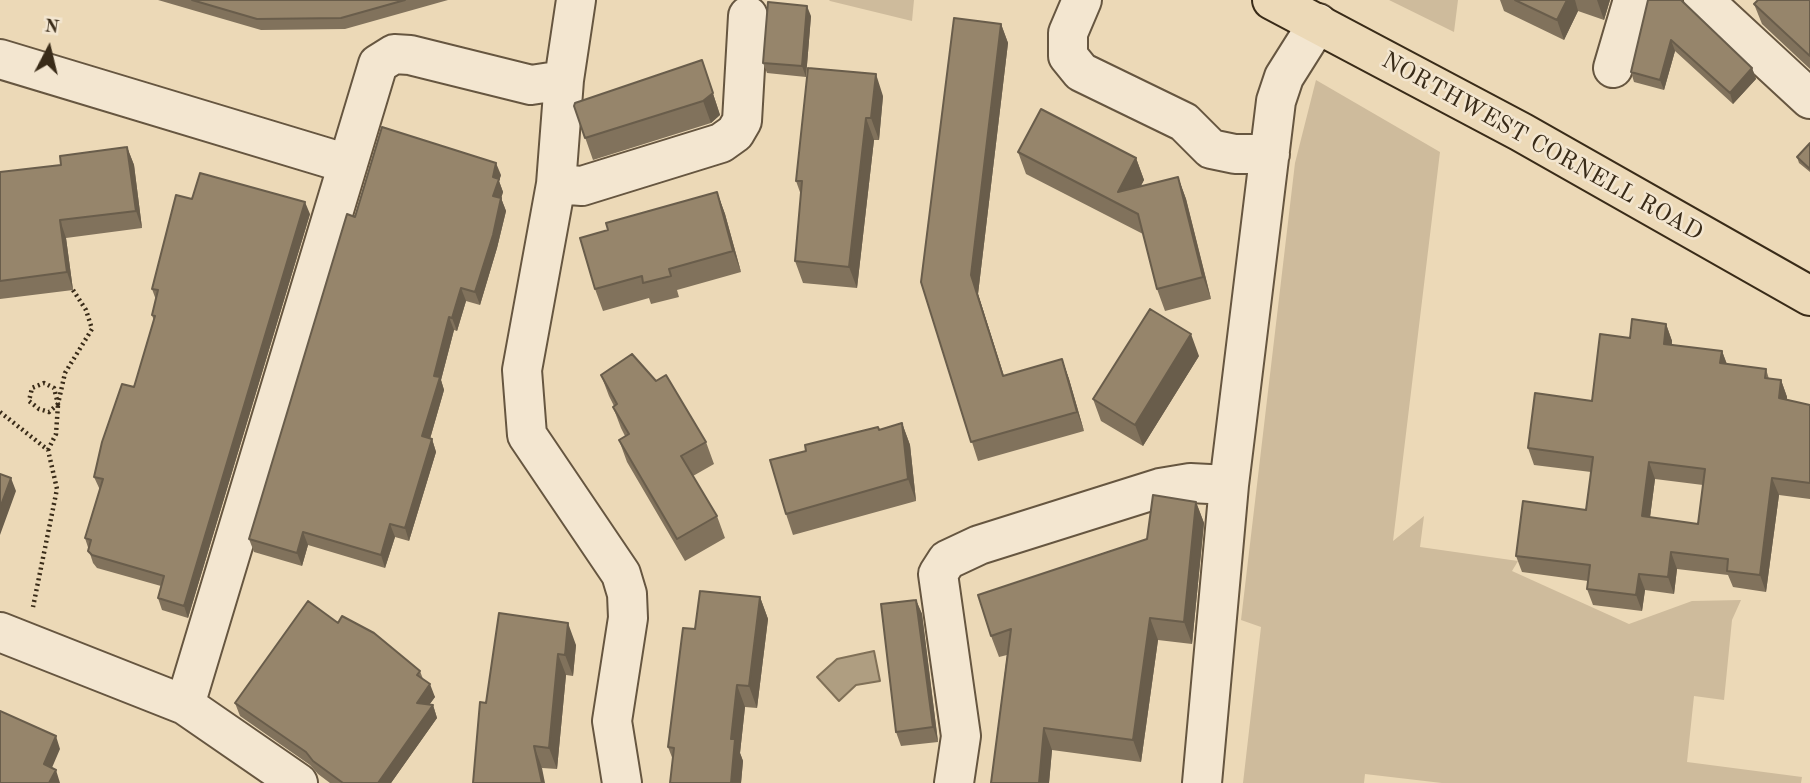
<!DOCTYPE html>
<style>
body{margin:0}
#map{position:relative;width:1810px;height:783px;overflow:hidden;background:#ecd9b7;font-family:"Old Standard TT",serif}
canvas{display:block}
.north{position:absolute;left:14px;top:14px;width:70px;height:70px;-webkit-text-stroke:5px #f3e6d0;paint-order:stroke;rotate:7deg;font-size:19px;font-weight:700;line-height:28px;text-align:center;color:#392b18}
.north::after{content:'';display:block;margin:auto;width:24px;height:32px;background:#392b18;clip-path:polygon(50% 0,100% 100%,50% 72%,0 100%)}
</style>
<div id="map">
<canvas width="1810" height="783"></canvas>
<div class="north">N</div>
</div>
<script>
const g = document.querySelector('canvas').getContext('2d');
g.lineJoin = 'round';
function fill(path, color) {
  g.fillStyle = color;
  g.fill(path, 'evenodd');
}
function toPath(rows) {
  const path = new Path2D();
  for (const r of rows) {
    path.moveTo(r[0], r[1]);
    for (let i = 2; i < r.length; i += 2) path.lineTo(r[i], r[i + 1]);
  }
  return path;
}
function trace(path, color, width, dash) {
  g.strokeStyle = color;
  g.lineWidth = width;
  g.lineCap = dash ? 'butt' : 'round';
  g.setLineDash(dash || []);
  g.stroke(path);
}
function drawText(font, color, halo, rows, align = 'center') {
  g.font = font + ' "Old Standard TT",serif';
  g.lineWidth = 5;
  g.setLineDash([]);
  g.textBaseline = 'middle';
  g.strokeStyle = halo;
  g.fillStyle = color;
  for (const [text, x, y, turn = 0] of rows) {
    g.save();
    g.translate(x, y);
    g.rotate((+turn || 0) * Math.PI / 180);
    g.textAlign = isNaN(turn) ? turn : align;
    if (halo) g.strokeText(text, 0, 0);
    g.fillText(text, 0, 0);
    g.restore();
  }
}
const green = toPath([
 [829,0,914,0,912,21,830,1],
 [1389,0,1458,0,1454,32],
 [1316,80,1440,152,1393,541,1424,516,1420,547,1518,561,1512,571,1629,624,1692,601,1741,600,1732,620,1724,700,1694,696,1687,762,1802,777,1801,783,1442,783,1365,774,1364,783,1243,783,1261,627,1241,620,1295,163]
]);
const water = toPath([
 [874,651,880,681,856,685,839,701,817,677,837,659,874,651]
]);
const path = toPath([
 [58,404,49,412,39,409,29,401,32,388,44,383,54,388,58,404,65,373,92,329,86,310,73,290],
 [0,412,48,450,57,489,33,607],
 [48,450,56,434,58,405]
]);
const minor = toPath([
 [576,0,564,80,556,184,522,370,527,435,621,574,627,594,628,618,612,721,622,783],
 [1082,0,1068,33,1068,56,1081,72,1184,122,1211,149,1235,154,1270,154],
 [1703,0,1810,99],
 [0,59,348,164],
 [1613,68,1633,0],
 [556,184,582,186,721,143,735,133,742,121,748,16],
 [0,632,185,705,298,783],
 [185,705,378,64,394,54,410,55,531,85,564,80],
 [954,783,961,736,938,574,947,560,979,545,1160,488,1190,483,1229,485],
 [1202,783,1229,485,1276,101,1284,77,1318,23]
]);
const major = toPath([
 [1272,0,1521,132,1810,296]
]);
const wall = toPath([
 [158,0,448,0,345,29,261,30],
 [1500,0,1610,0,1604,20,1578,11,1564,40,1504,11],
 [1648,0,1752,68,1756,79,1733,104,1675,51,1664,90,1634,82,1631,72],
 [1810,0,1810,69,1762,24,1754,4],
 [811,16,806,77,767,73,763,63],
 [1001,24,1008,43,978,294,1004,376,1062,359,1069,379,1084,431,978,461,921,282],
 [702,60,720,115,711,123,593,160,574,106],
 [883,96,879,140,874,140,857,288,803,283,795,261,801,195,796,181],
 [1810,143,1810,172,1799,163,1797,157],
 [127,147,134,165,142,228,66,238,73,290,0,299,0,172,61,165],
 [1018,152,1136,158,1144,180,1140,187,1178,177,1186,199,1211,299,1165,311,1157,289,1143,234,1026,174],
 [501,175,499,181,503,192,501,198,506,211,497,248,480,305,466,301,457,331,454,330,441,380,444,390,430,439,432,439,436,452,409,541,395,537,385,568,308,545,302,566,254,552,249,539,355,217],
 [717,192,725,214,741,272,677,290,679,297,651,304,649,298,603,311,595,289,608,230],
 [192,199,310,214,188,618,162,610,158,598,161,586,97,568,93,563,85,538,100,490,94,477,134,387,154,321,152,315,156,300,152,289],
 [1666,324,1672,341,1672,345,1722,351,1727,364,1766,369,1769,379,1781,380,1787,397,1787,400,1810,405,1810,499,1779,495,1766,592,1733,587,1728,575,1677,569,1674,594,1645,590,1642,611,1593,605,1587,589,1588,581,1522,572,1516,556,1586,510,1591,472,1534,465,1528,448,1592,401,1630,338],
 [1655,479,1703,485,1698,524,1650,517],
 [1199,356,1143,446,1101,421,1093,399],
 [601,375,706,442,714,464,693,476,717,516,725,538,685,561,627,462,619,440,625,436,621,428,613,407,614,406,609,396],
 [902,423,910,445,916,501,793,535,786,514,806,451],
 [1196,502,1204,523,1192,644,1158,640,1141,762,1052,750,1049,783,991,783,1007,655,999,657,991,636,1147,539],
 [760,597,768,619,757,708,745,707,740,753,743,761,741,783,670,783,673,760,668,747,695,629],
 [916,600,922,614,938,742,901,746,896,732],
 [499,613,576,645,573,676,566,675,557,769,542,768,486,703],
 [338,623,420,671,423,679,435,697,429,705,433,705,437,718,391,783,330,783,318,774,310,765,240,716,235,703]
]);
const shadedWall = toPath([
 [1567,0,1575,0,1578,11,1564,40,1557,20],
 [1597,0,1610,0,1604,20],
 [807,6,811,16,806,77,802,66],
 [1001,24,1008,43,978,294,1010,396,971,275],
 [1671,40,1675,51,1664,90,1660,80],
 [702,60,720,115,711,123,703,101],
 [1752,68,1756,79,1733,104,1730,93],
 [876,74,883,96,879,140,871,118],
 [866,118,874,140,857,288,849,267],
 [127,147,134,165,142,228,136,211],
 [1136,158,1144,180,1129,209,1118,192],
 [496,163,501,175,499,181,503,192,498,209,493,196,493,177],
 [1178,177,1186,199,1211,299,1203,277],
 [717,192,725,214,741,272,733,251],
 [501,198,506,211,497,248,480,305,475,292],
 [305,202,310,214,188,618,184,606],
 [60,220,66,238,73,290,67,272],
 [461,288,466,301,457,331,452,318],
 [449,317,454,330,441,380,444,390,427,449,422,436,434,376],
 [1666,324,1672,341,1670,360,1664,344],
 [1191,334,1199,356,1143,446,1135,425],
 [1722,351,1728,368,1720,363],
 [1062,359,1069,379,1084,431,1077,412],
 [1781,380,1787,397,1785,415,1779,398],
 [902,423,910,445,916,501,908,479],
 [432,439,436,452,409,541,405,528],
 [1649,462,1655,479,1648,533,1642,516],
 [11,478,16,491,0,535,0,508],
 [1772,478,1779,495,1766,592,1760,575],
 [1196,502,1204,523,1192,644,1184,622],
 [390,524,395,537,385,568,381,555],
 [303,532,308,545,302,566,297,553],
 [1671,552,1677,569,1674,594,1668,577],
 [1639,574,1645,590,1642,611,1636,595],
 [760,597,768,619,757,708,749,686],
 [916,600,922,614,938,742,933,727],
 [1150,618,1158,640,1141,762,1133,740],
 [568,623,576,645,573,676,565,655],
 [558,654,566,675,557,769,549,748],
 [430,684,435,697,421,716,417,703],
 [737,685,745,707,740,753,743,761,741,783,731,783,731,739],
 [433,705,437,718,391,783,378,783],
 [1044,728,1052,750,1049,783,1039,783],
 [56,736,60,749,48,777,44,764],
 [534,746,542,768,545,783,542,783],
 [56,770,60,783,49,783]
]);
const building = toPath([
 [192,0,405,0,341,18,257,19,192,0],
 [1515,0,1567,0,1557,20,1515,0],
 [1648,0,1681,0,1752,68,1730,93,1671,40,1660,80,1631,72,1648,0],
 [1758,0,1810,0,1810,56,1754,4,1758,0],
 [768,2,807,6,802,66,763,63,768,2],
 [954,18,1001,24,971,275,1003,376,1062,359,1077,412,971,442,921,282,954,18],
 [702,60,713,93,703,101,585,138,574,106,575,103,702,60],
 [808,68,876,74,871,118,866,118,849,267,795,261,802,181,796,181,808,68],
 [1041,109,1136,158,1118,192,1178,177,1203,277,1157,289,1138,214,1018,152,1041,109],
 [382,127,496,163,493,177,499,179,493,196,501,198,493,235,475,292,461,288,452,318,449,317,434,376,440,377,422,436,432,439,405,528,390,524,381,555,303,532,297,553,249,539,347,214,355,217,382,127],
 [1810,143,1810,169,1797,157,1810,143],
 [127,147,136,211,60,220,67,272,0,281,0,172,61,165,60,156,127,147],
 [200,173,305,202,184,606,158,598,164,576,92,555,88,551,91,540,85,538,103,479,94,477,102,442,122,384,134,387,155,316,152,315,158,290,152,289,176,195,192,199,200,173],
 [717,192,733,251,669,269,671,276,643,283,642,276,595,289,580,238,608,230,606,223,717,192],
 [1150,309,1191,334,1135,425,1093,399,1150,309],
 [1632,319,1666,324,1664,344,1722,351,1720,363,1766,369,1765,378,1781,380,1779,398,1810,405,1810,483,1772,478,1760,575,1727,571,1728,559,1671,552,1668,577,1639,574,1636,595,1587,589,1590,565,1516,556,1523,501,1586,510,1593,457,1528,448,1535,393,1592,401,1600,334,1630,338,1632,319],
 [1649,462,1705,469,1698,524,1642,516,1649,462],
 [632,354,656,381,666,375,706,442,681,456,717,516,677,539,619,440,629,434,613,407,617,404,601,375,632,354],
 [902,423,908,479,786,514,770,460,806,451,805,445,878,427,879,430,902,423],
 [0,474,11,478,0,508,0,474],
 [1153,495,1196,502,1184,622,1150,618,1133,740,1044,728,1039,783,991,783,1011,629,991,636,978,595,1147,539,1153,495],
 [700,591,760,597,749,686,737,685,731,739,735,739,731,783,670,783,674,748,668,747,683,628,695,629,700,591],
 [916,600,933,727,896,732,881,604,916,600],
 [308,601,338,623,342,616,374,633,420,671,417,675,430,684,417,703,433,705,378,783,343,783,313,761,306,752,235,703,308,601],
 [499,613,568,623,565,655,558,654,549,748,534,746,542,783,473,783,480,702,486,703,499,613],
 [0,711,56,736,44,764,56,770,49,783,0,783,0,711]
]);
const streetNames = [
 ["NORTHWEST CORNELL ROAD",1542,147,29]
];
fill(green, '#cebb9c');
fill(water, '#af9e81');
trace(water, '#807057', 2);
trace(minor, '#665640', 42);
trace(major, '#392b18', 42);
trace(path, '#392b18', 4.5, [2, 3.5]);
trace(minor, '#f3e6d0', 38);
trace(major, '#ecd9b7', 38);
fill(wall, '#81725c');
fill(shadedWall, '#695d4b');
fill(building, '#96856b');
trace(building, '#695d4b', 2);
drawText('24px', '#392b18', '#f3e6d0', streetNames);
</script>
